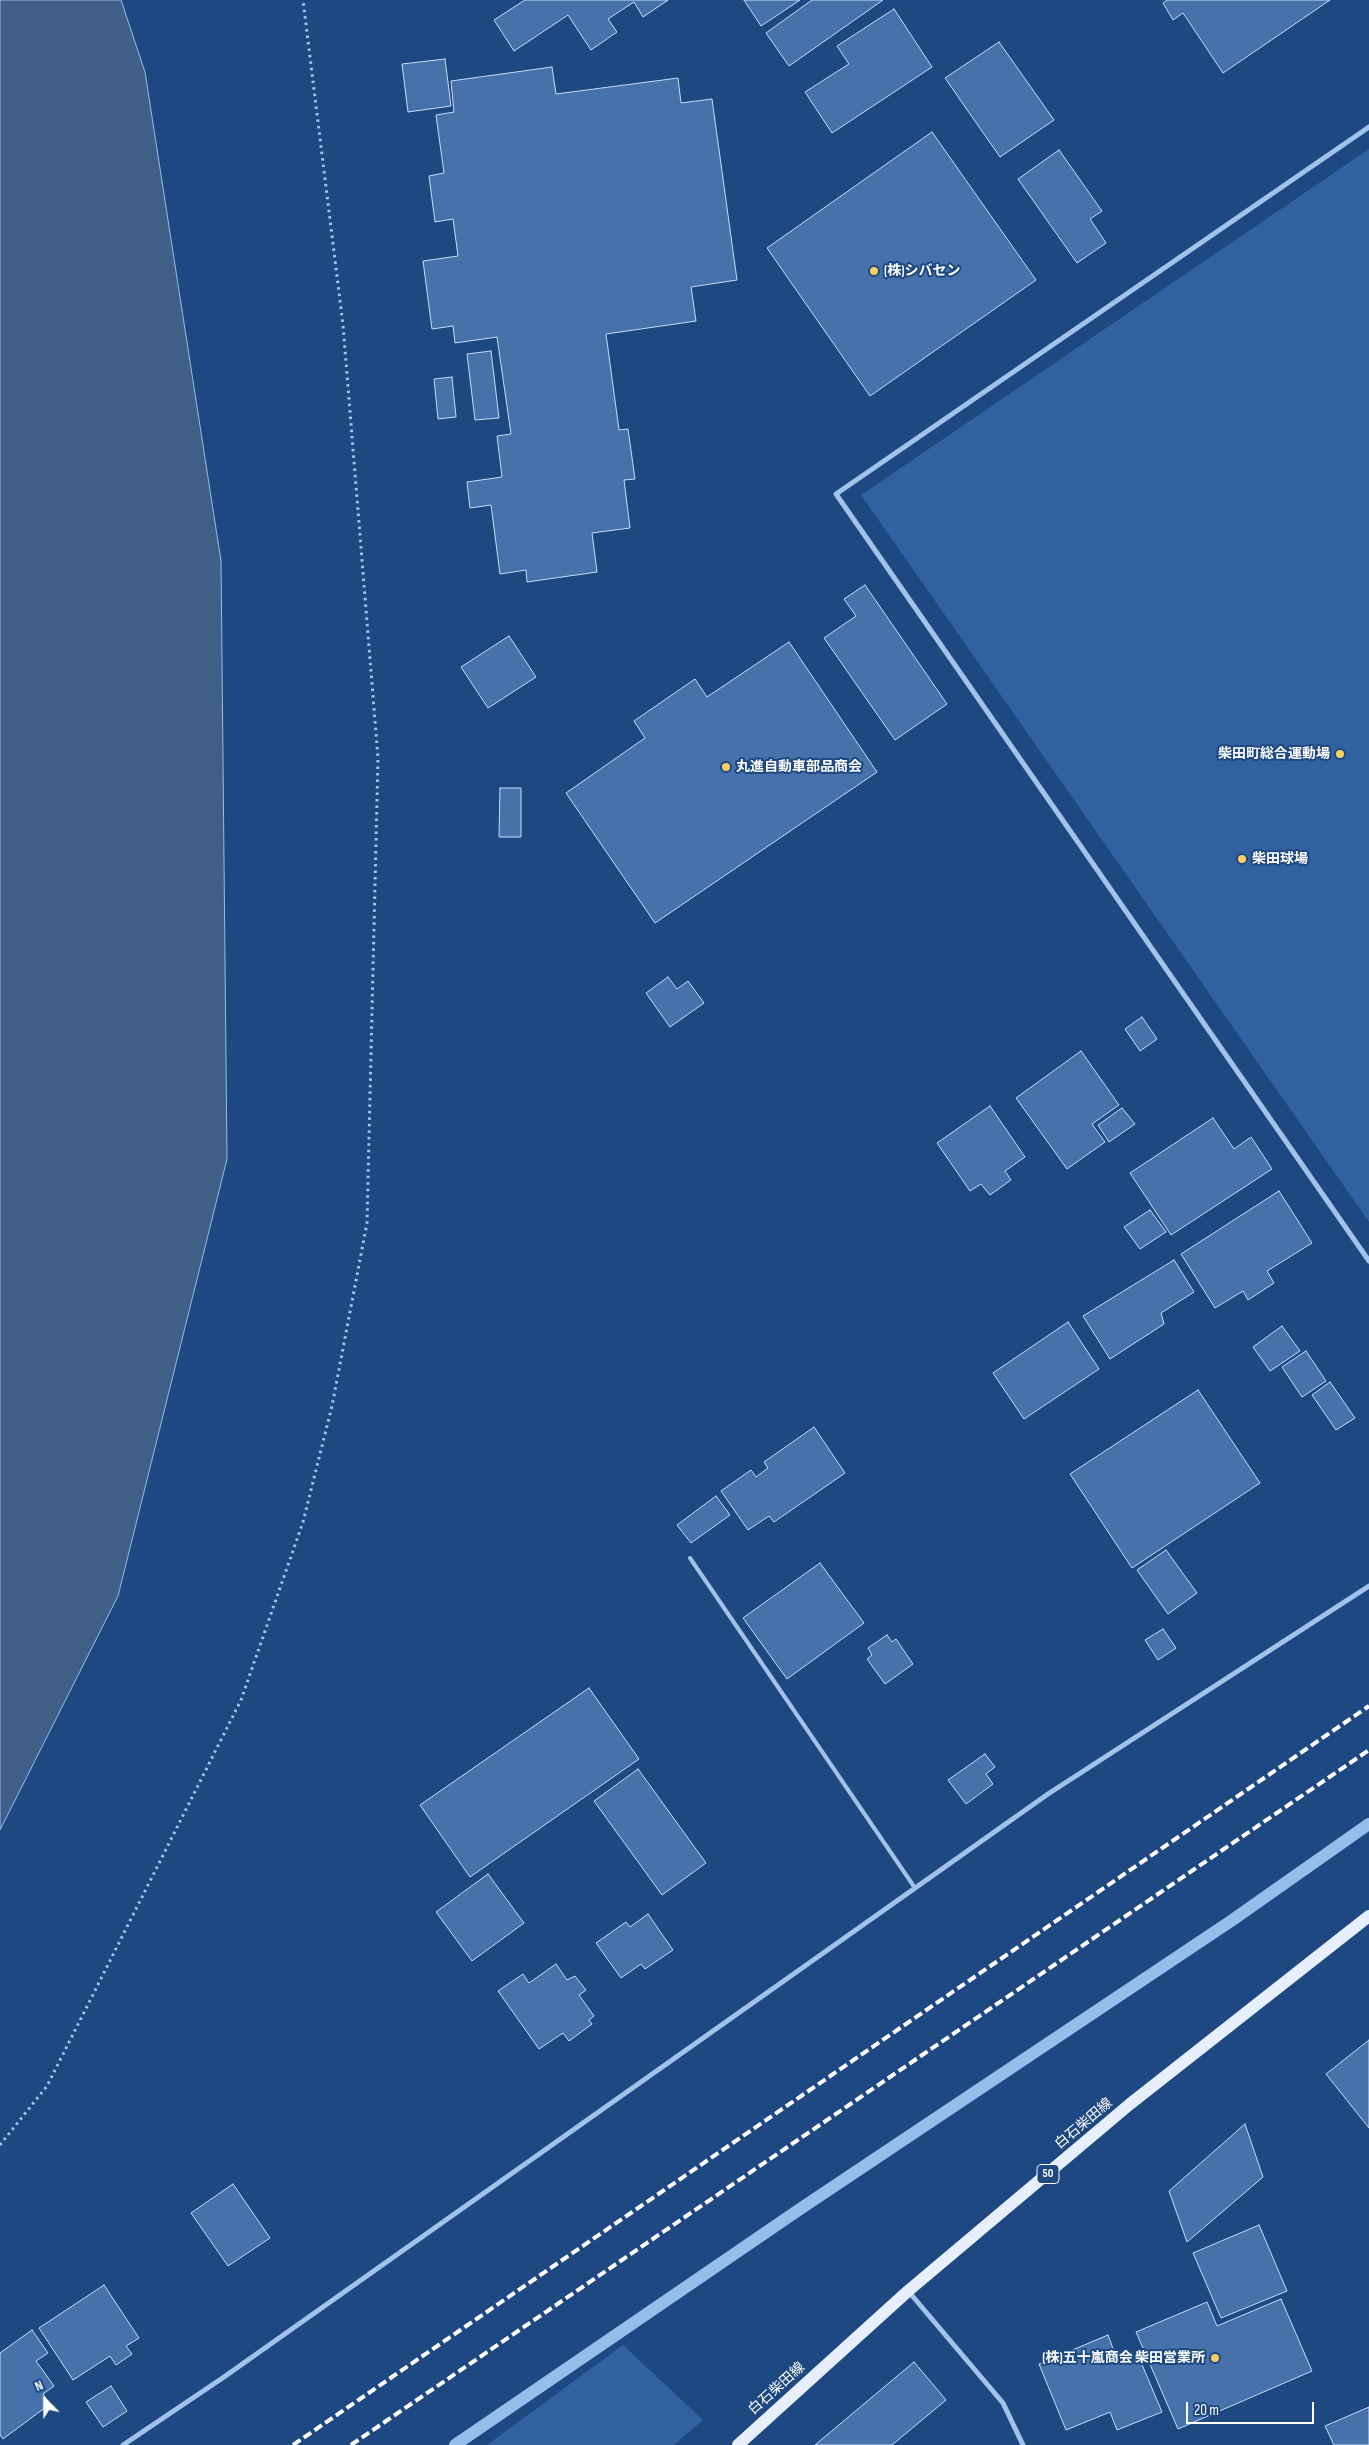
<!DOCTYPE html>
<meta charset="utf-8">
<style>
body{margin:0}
#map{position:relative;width:1369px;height:2445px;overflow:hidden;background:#1e4882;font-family:"Sofia Sans Condensed",sans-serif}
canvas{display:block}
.north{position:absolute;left:20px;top:2375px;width:50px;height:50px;-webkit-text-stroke:4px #1e4882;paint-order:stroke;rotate:337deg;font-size:14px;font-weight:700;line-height:20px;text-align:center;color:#fff}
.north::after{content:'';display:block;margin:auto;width:18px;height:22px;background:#fff;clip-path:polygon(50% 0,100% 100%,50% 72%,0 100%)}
.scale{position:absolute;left:1186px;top:2402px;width:128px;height:22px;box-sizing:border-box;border:2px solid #fff;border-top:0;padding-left:6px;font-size:15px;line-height:18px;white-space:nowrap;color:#fff;-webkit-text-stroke:4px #1e4882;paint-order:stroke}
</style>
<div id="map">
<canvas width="1369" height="2445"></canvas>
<div class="north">N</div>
<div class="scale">20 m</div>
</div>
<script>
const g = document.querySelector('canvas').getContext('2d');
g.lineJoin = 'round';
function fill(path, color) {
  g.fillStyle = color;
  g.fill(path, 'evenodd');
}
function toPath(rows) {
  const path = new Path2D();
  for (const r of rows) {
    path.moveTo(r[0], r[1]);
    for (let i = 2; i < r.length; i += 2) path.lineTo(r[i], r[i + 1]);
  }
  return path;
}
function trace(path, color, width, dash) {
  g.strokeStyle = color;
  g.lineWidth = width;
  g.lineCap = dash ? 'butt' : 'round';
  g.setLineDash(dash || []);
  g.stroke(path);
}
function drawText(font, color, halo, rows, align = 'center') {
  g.font = font + ' "Sofia Sans Condensed","Noto Sans JP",sans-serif';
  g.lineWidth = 4;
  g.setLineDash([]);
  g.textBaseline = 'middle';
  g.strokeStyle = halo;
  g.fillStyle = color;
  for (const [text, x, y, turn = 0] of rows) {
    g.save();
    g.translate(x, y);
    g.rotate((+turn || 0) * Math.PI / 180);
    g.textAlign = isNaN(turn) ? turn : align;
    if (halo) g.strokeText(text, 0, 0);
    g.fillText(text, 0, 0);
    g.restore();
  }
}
const green = toPath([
 [1369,149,1369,1222,861,495],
 [623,2345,703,2420,674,2445,487,2445]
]);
const water = toPath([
 [0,0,121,0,145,72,221,561,227,1159,118,1596,0,1830,0,0]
]);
const stream = toPath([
 [455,2445,800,2209,1231,1921,1369,1824]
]);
const building = toPath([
 [525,0,668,0,643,17,634,2,608,19,617,32,591,50,568,15,514,51,494,20,525,0],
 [744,0,800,0,761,26,744,0],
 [812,0,883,0,789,66,766,33,812,0],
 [1167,0,1330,0,1223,73,1183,13,1173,20,1163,3,1167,0],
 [894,9,932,67,832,133,805,92,849,64,837,46,894,9],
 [999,42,1054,120,1000,157,945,78,999,42],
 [445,59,451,106,408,112,402,64,445,59],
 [552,67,556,94,678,78,681,103,712,99,737,280,691,287,696,321,606,334,619,430,628,429,635,479,624,480,630,528,592,533,597,572,527,582,526,570,500,574,491,505,470,508,467,482,502,477,497,436,511,434,497,337,455,343,453,326,432,329,423,261,458,256,453,219,435,222,429,176,444,173,436,115,454,112,451,81,552,67],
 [932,132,1036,280,870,396,767,248,932,132],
 [1059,150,1102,211,1090,219,1106,243,1077,263,1018,179,1059,150],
 [491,351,499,418,475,420,467,354,491,351],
 [452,377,456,417,438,419,434,379,452,377],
 [865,585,947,704,895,740,824,638,856,616,844,599,865,585],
 [509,636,536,677,488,708,461,667,509,636],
 [789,642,877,772,655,923,566,793,645,738,634,721,695,679,707,697,789,642],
 [500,788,521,788,521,837,499,837,500,788],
 [668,977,677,989,688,981,704,1003,670,1027,646,993,668,977],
 [1142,1017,1157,1039,1140,1051,1125,1029,1142,1017],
 [1081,1051,1119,1105,1092,1124,1105,1142,1067,1169,1016,1098,1081,1051],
 [990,1106,1025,1157,1005,1171,1011,1180,990,1195,981,1184,970,1191,937,1143,990,1106],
 [1122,1108,1135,1124,1109,1142,1098,1125,1122,1108],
 [1213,1118,1234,1149,1251,1137,1272,1169,1171,1235,1130,1173,1213,1118],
 [1279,1191,1312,1243,1267,1271,1274,1283,1248,1300,1243,1291,1215,1308,1181,1254,1279,1191],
 [1150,1210,1166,1232,1140,1249,1124,1227,1150,1210],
 [1174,1260,1194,1292,1161,1313,1164,1324,1110,1359,1083,1316,1174,1260],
 [1068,1322,1099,1369,1024,1419,993,1373,1068,1322],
 [1282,1326,1300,1351,1270,1371,1253,1347,1282,1326],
 [1306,1351,1326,1381,1302,1397,1282,1367,1306,1351],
 [1330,1382,1355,1418,1336,1430,1312,1395,1330,1382],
 [1198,1390,1260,1483,1132,1568,1070,1474,1198,1390],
 [814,1427,845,1473,774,1522,769,1516,748,1530,721,1491,751,1470,756,1477,768,1468,764,1462,814,1427],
 [716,1496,730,1515,691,1543,677,1525,716,1496],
 [1166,1550,1197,1593,1168,1614,1137,1570,1166,1550],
 [820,1563,864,1623,787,1679,743,1618,820,1563],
 [1163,1629,1176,1648,1158,1660,1145,1640,1163,1629],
 [887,1635,892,1642,896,1639,913,1664,885,1684,867,1659,872,1655,868,1648,887,1635],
 [589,1688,639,1759,470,1877,420,1805,589,1688],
 [985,1754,995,1767,986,1774,993,1784,966,1804,948,1780,985,1754],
 [638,1769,706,1863,662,1895,594,1801,638,1769],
 [488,1874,524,1923,472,1961,436,1912,488,1874],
 [648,1914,673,1950,645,1969,641,1964,621,1978,596,1943,626,1922,630,1927,648,1914],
 [556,1964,567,1980,575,1976,586,1990,579,1995,594,2016,589,2020,592,2024,569,2041,563,2033,539,2049,498,1991,523,1974,529,1983,556,1964],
 [1369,2040,1369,2128,1326,2074,1369,2040],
 [1245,2124,1263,2177,1187,2242,1169,2191,1245,2124],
 [233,2184,270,2238,228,2266,191,2213,233,2184],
 [1259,2225,1287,2291,1221,2318,1193,2253,1259,2225],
 [104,2285,139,2338,126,2346,132,2354,116,2365,110,2356,73,2380,39,2328,104,2285],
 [1281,2299,1312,2371,1178,2429,1136,2332,1207,2302,1217,2326,1281,2299],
 [32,2330,48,2353,36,2361,54,2386,43,2394,50,2404,3,2439,0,2435,0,2353,32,2330],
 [1108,2335,1118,2362,1138,2355,1162,2412,1117,2430,1110,2412,1066,2430,1039,2364,1108,2335],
 [914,2362,946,2400,892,2445,815,2445,914,2362],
 [111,2386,127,2411,103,2427,86,2402,111,2386],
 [1369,2407,1369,2445,1334,2445,1325,2426,1369,2407]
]);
const path = toPath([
 [0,2145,47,2086,241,1700,303,1522,332,1406,367,1223,378,758,343,325,303,0]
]);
const lane = toPath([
 [690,1558,915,1888]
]);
const street = toPath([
 [1369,127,836,494,1369,1261],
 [909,2292,1003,2403,1023,2445],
 [123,2445,224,2377,1048,1794,1369,1586]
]);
const primary = toPath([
 [738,2445,908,2291,1130,2104,1369,1916]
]);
const rail = toPath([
 [293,2445,1369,1706],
 [351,2445,1369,1750]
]);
const markers = [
 [874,271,5,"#f8cf62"],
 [1340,754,5,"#f8cf62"],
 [726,767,5,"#f8cf62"],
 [1242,859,5,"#f8cf62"],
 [1215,2358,5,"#f8cf62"]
];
const shields = [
 [1048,2174,22]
];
const shieldNames = [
 ["50",1048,2174]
];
const poiNames = [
 ["(株)シバセン",884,271],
 ["柴田町総合運動場",1330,754,"right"],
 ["丸進自動車部品商会",736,767],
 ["柴田球場",1252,859],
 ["(株)五十嵐商会 柴田営業所",1205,2358,"right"]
];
const streetNames = [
 ["白石柴田線",1084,2124,-40],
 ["白石柴田線",777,2389,-42]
];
fill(green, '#3161a0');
fill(water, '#3f5f89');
trace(water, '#97bdeb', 1);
trace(stream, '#97bdeb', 12);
fill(building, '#4671ab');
trace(building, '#c8dcf7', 1);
trace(path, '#a3c2e9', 3, [2.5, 4]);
trace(lane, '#a3c2e9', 4);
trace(street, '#a3c2e9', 5);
trace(primary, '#e7effe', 12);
trace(rail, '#fff', 4, [9, 4]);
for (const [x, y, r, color] of markers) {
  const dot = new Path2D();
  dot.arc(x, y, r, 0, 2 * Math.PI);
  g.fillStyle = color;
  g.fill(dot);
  trace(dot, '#1e4882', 2);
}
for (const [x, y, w] of shields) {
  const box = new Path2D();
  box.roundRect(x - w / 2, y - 9.5, w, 19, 4);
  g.fillStyle = '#1e4882';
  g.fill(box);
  trace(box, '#fff', 1);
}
drawText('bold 12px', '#fff', null, shieldNames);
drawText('bold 14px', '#fff', '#1e4882', poiNames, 'left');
drawText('14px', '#fff', '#1e4882', streetNames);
</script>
